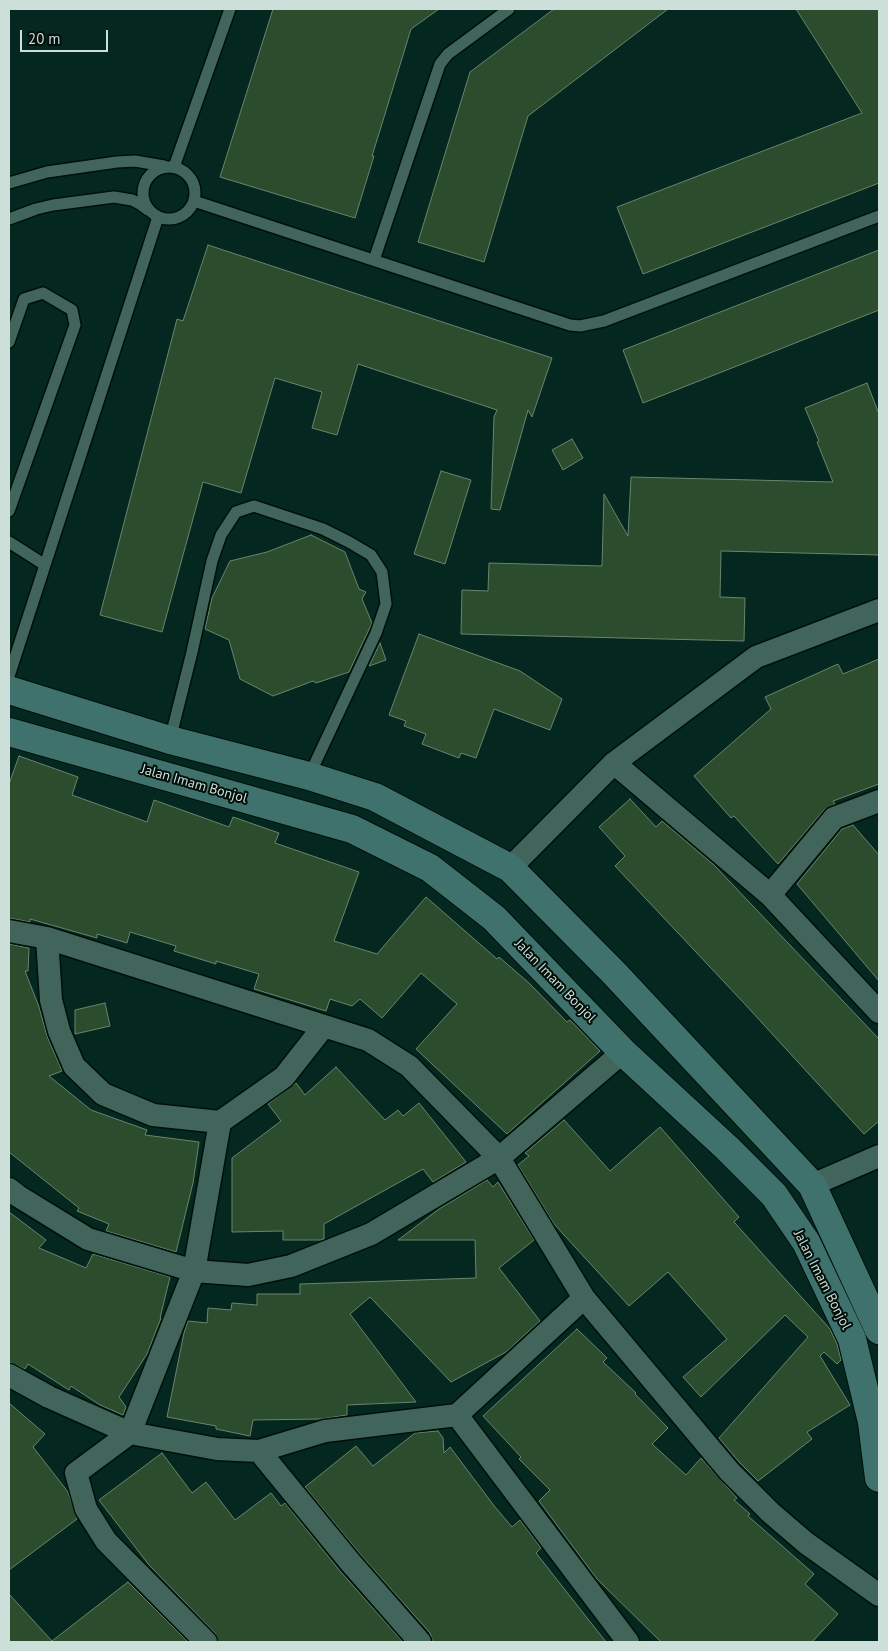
<!DOCTYPE html>
<style>
body{margin:0}
#map{position:relative;width:888px;height:1651px;overflow:hidden;background:#042820;font-family:"PT Sans",sans-serif}
canvas{display:block}
.frame{position:absolute;inset:0;border:10px solid #ccdfd8;pointer-events:none}
.scale{position:absolute;left:20px;top:30px;width:88px;height:22px;box-sizing:border-box;border:2px solid #ccdfd8;border-top:0;padding-left:6px;font-size:15px;line-height:18px;white-space:nowrap;color:#ccdfd8;-webkit-text-stroke:4px #020e0a;paint-order:stroke}
</style>
<div id="map">
<canvas width="888" height="1651"></canvas>
<div class="frame"></div>
<div class="scale">20 m</div>
</div>
<script>
const g = document.querySelector('canvas').getContext('2d');
g.lineJoin = 'round';
function fill(path, color) {
  g.fillStyle = color;
  g.fill(path, 'evenodd');
}
function toPath(rows) {
  const path = new Path2D();
  for (const r of rows) {
    if (r.length === 3) {
      path.moveTo(r[0] + r[2], r[1]);
      path.arc(r[0], r[1], r[2], 0, 2 * Math.PI);
      continue;
    }
    path.moveTo(r[0], r[1]);
    for (let i = 2; i < r.length; i += 2) path.lineTo(r[i], r[i + 1]);
  }
  return path;
}
function trace(path, color, width, dash) {
  g.strokeStyle = color;
  g.lineWidth = width;
  g.lineCap = dash ? 'butt' : 'round';
  g.setLineDash(dash || []);
  g.stroke(path);
}
function drawText(font, color, halo, rows, align = 'center') {
  g.font = font + ' "PT Sans",sans-serif';
  g.lineWidth = 4;
  g.setLineDash([]);
  g.textBaseline = 'middle';
  g.strokeStyle = halo;
  g.fillStyle = color;
  for (const [text, x, y, turn = 0] of rows) {
    g.save();
    g.translate(x, y);
    g.rotate((+turn || 0) * Math.PI / 180);
    g.textAlign = isNaN(turn) ? turn : align;
    if (halo) g.strokeText(text, 0, 0);
    g.fillText(text, 0, 0);
    g.restore();
  }
}
const building = toPath([
 [273,9,439,9,411,29,381,127,372,156,374,156,355,218,220,177,273,9],
 [554,9,668,9,528,116,484,262,418,242,470,72,554,9],
 [796,9,879,9,879,183,643,274,617,207,862,113,796,9],
 [208,245,552,358,532,417,528,410,500,510,491,509,494,417,497,410,358,364,337,435,312,428,322,392,275,378,241,493,203,482,162,632,100,615,177,319,183,321,208,245],
 [879,250,879,310,643,403,623,350,879,250],
 [867,383,879,414,879,555,721,551,720,597,745,598,744,641,461,634,462,590,488,591,489,563,602,566,604,494,628,536,631,477,833,482,817,442,819,441,805,408,867,383],
 [572,439,583,458,563,470,552,450,572,439],
 [441,471,471,480,445,564,414,554,441,471],
 [311,535,345,552,359,589,366,592,362,599,372,623,349,672,316,683,313,681,273,696,240,679,229,640,205,629,212,598,230,561,267,552,311,535],
 [419,634,520,671,562,699,550,730,494,709,476,758,461,753,459,758,422,744,426,734,404,726,406,721,389,715,419,634],
 [380,643,386,660,369,666,380,643],
 [879,659,879,784,833,801,835,804,824,810,778,864,734,816,731,818,694,776,771,709,765,697,838,664,843,674,879,659],
 [19,756,78,777,72,795,147,822,154,800,229,827,233,817,279,833,275,843,359,872,334,941,377,954,426,897,497,959,499,957,529,983,567,1022,570,1020,600,1051,507,1134,416,1049,457,1004,421,973,382,1018,360,999,352,1006,330,999,326,1011,254,989,259,974,216,961,216,964,174,951,176,946,130,932,127,943,97,934,97,938,30,919,30,922,9,918,9,784,19,756],
 [630,799,656,827,662,821,714,865,879,1039,879,1121,864,1134,742,1001,615,866,625,856,599,827,630,799],
 [853,825,879,855,879,981,797,884,842,829,853,825],
 [9,944,29,948,28,971,25,971,39,1007,47,1036,62,1071,49,1076,91,1110,147,1130,145,1135,199,1142,193,1183,176,1252,106,1231,109,1224,77,1211,79,1208,9,1152,9,944],
 [105,1003,110,1026,75,1034,75,1010,105,1003],
 [336,1067,385,1120,398,1110,403,1116,419,1103,466,1162,433,1182,423,1169,324,1224,324,1239,321,1240,283,1240,283,1231,232,1232,232,1158,281,1121,268,1104,296,1083,305,1095,336,1067],
 [564,1120,610,1171,660,1127,739,1217,734,1222,830,1329,837,1344,841,1360,837,1364,824,1352,820,1356,850,1405,807,1432,812,1439,758,1481,739,1462,719,1438,808,1337,785,1315,701,1397,683,1377,727,1339,668,1272,629,1306,554,1224,518,1165,529,1156,525,1153,564,1120],
 [487,1180,493,1187,498,1182,534,1240,499,1268,540,1321,506,1352,451,1382,370,1297,350,1314,416,1402,347,1405,347,1415,321,1419,253,1420,250,1436,216,1429,216,1426,167,1417,184,1333,188,1321,207,1323,208,1308,231,1310,232,1303,257,1305,257,1294,300,1294,300,1284,476,1278,475,1240,398,1240,439,1209,487,1180],
 [9,1212,46,1240,39,1248,86,1268,93,1254,170,1277,160,1318,161,1318,147,1354,119,1397,126,1407,123,1415,100,1405,71,1386,69,1390,28,1364,25,1369,9,1362,9,1212],
 [577,1329,607,1358,603,1362,636,1393,635,1394,668,1428,652,1444,686,1475,701,1458,737,1498,734,1500,750,1514,748,1516,814,1574,805,1584,838,1614,812,1642,661,1642,597,1579,539,1501,550,1490,519,1459,521,1457,483,1416,577,1329],
 [9,1403,45,1434,33,1447,68,1492,77,1519,9,1570,9,1403],
 [438,1431,443,1438,444,1453,450,1447,495,1507,512,1527,520,1520,541,1548,536,1553,606,1642,433,1642,430,1633,360,1554,305,1487,356,1446,373,1466,415,1433,438,1431],
 [162,1453,192,1493,206,1482,235,1520,271,1493,281,1506,285,1503,340,1571,403,1642,219,1642,215,1633,149,1565,99,1500,162,1453],
 [128,1582,188,1642,9,1642,9,1594,52,1641,128,1582]
]);
const service = toPath([
 [169,193,26],
 [174,167,230,9],
 [9,183,47,172,117,162,135,161,164,166],
 [194,201,570,325,580,326,604,321,879,216],
 [9,219,36,209,53,205,114,197,132,200,140,204,148,210],
 [374,260,440,64,448,54,509,9],
 [9,342,24,299,43,293,72,310,75,325,9,511],
 [9,542,45,565],
 [9,676,158,217],
 [170,740,192,652,212,561,221,535,236,512,254,506,323,529,349,542,371,555,382,572,386,604,376,633,309,776]
]);
const minor = toPath([
 [614,763,770,895,879,1012],
 [510,868,614,763,756,657,879,610],
 [770,895,834,818,879,801],
 [9,931,47,938,368,1040,409,1066,499,1158,584,1298,729,1471,771,1513,806,1543,879,1595],
 [47,938,51,1000,59,1031,74,1066,103,1094,153,1115,220,1122,284,1077,324,1026],
 [812,1185,879,1156],
 [9,1189,18,1196,88,1239,194,1271,248,1275,291,1266,371,1234,499,1158,623,1052],
 [9,1375,49,1397,130,1433,217,1449,259,1451,325,1431,457,1415,584,1298],
 [457,1415,628,1642],
 [259,1451,350,1562,420,1642],
 [206,1642,106,1541,86,1509,76,1473,130,1433,194,1271,220,1122]
]);
const secondary = toPath([
 [9,690,170,740,309,776,375,797,510,868,614,973,812,1185,879,1330],
 [9,732,352,829,430,868,494,918,623,1052,727,1148,774,1195,806,1242,852,1339,872,1422,879,1478]
]);
const streetNames = [
 ["Jalan Imam Bonjol",194,784,16],
 ["Jalan Imam Bonjol",555,981,46],
 ["Jalan Imam Bonjol",822,1280,63]
];
fill(building, '#2b4c2d');
trace(building, '#6c846d', 1);
trace(service, '#00100a', 14);
trace(minor, '#00100a', 25);
trace(secondary, '#00100a', 30);
trace(service, '#42655b', 11);
trace(minor, '#42655b', 22);
trace(secondary, '#3f726d', 28);
drawText('14px', '#ccdfd8', '#020e0a', streetNames);
</script>
